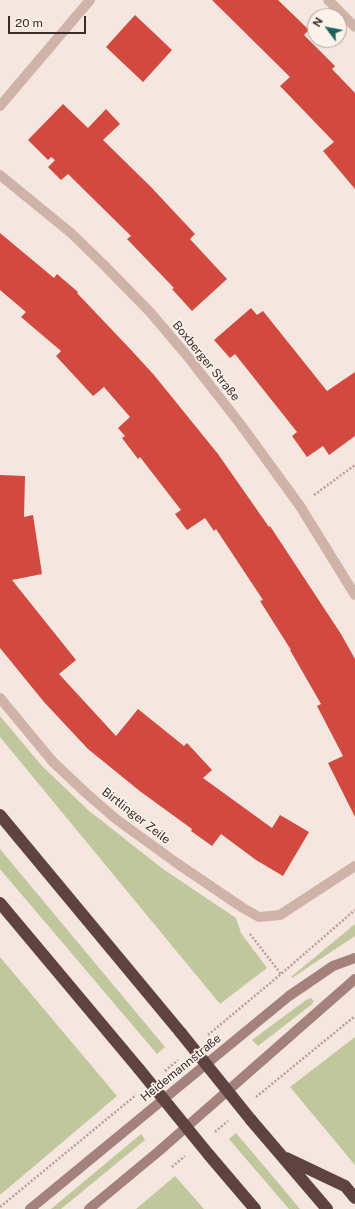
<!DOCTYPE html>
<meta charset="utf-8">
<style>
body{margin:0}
#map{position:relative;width:355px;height:1209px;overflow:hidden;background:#f5e7df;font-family:"Public Sans",sans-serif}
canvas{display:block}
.north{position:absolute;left:307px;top:8px;width:40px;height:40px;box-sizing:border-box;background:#fcf2ec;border:1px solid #afa39e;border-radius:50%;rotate:302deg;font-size:11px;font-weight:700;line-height:16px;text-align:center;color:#3c2c29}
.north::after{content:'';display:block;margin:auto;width:14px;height:18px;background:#1a635a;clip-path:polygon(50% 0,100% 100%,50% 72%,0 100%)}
.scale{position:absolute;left:8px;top:16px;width:78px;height:18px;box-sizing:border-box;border:2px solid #3c2c29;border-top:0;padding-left:5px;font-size:12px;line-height:14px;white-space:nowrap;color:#3c2c29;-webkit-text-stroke:3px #fcf2ec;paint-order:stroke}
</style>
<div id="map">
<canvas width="355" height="1209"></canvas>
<div class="north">N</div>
<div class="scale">20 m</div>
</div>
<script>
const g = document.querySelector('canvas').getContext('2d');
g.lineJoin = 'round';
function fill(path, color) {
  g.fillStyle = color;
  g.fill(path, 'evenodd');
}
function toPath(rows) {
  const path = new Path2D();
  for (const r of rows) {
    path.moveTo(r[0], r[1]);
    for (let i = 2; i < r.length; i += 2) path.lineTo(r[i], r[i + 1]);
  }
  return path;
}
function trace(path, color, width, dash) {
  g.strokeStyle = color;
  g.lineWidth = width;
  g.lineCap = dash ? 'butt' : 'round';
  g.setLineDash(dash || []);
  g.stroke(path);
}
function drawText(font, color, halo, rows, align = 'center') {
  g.font = font + ' "Public Sans",sans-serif';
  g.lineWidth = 3.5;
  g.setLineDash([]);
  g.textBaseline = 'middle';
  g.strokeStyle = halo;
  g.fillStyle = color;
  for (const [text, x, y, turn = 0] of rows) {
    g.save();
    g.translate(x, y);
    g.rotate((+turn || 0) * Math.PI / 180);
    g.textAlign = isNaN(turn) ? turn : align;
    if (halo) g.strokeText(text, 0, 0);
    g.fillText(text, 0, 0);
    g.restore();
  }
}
const green = toPath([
 [0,716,42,766,88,810,163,869,236,918,241,933,267,968,220,1004,0,737],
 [0,849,165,1047,157,1054,0,869],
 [355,924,355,936,292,978,291,977],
 [0,957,117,1096,0,1195],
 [311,998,314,1001,311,1005,258,1046,252,1040,306,1000],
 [355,1037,355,1165,290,1087],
 [236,1133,275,1179,300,1209,289,1209,229,1139],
 [141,1134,145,1140,61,1209,51,1209],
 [175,1176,204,1209,136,1209]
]);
const building = toPath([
 [212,0,278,0,309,30,304,35,335,66,332,69,355,93,355,189,323,151,334,142,280,86,290,77],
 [135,15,172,50,143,82,106,47],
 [63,104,88,128,106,109,120,124,103,140,150,186,195,234,190,239,227,279,192,311,172,289,174,288,127,239,131,236,68,174,61,180,48,167,55,160,51,157,48,160,28,140],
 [0,233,54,278,57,274,78,292,77,293,132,351,154,375,218,454,269,527,270,526,341,634,355,659,355,817,328,763,343,756,317,706,321,704,290,650,291,650,260,601,263,600,216,529,214,531,205,518,187,530,175,514,181,510,140,457,138,459,122,438,125,436,118,428,130,417,104,387,93,396,56,356,61,351,21,317,26,312,0,290],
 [251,308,257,315,263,311,327,391,355,372,355,436,329,455,323,446,307,457,292,436,297,432,235,354,230,358,214,340],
 [0,475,25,476,24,517,33,515,42,574,12,580,76,660,59,674,116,736,138,709,184,746,187,743,212,770,203,778,272,828,280,815,309,832,283,876,256,860,221,834,212,846,191,831,192,829,141,792,88,749,44,702,0,648]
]);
const path = toPath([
 [314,495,355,465],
 [250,934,281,974],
 [208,1035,281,974,355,910],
 [165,1071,178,1060],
 [256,1097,355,1016],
 [215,1132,228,1121],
 [172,1167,185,1156],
 [0,1207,136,1095]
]);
const minor = toPath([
 [328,0,355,27],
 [0,106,90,0],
 [0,175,71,233,102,263,150,312,188,357,241,425,300,506,355,595],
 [0,698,53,762,86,793,116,819,178,864,243,908,259,917,280,915,355,866]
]);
const secondary = toPath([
 [30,1209,289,996,333,966,355,958],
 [89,1209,159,1151,355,979]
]);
const motorway = toPath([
 [0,815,181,1033],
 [0,903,139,1069],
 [251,1120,327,1209],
 [209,1155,255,1209],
 [286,1158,345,1186,355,1198]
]);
const motorwayBridge = toPath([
 [181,1033,251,1120],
 [139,1069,209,1155]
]);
const streetNames = [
 ["Boxberger Straße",206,361,51],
 ["Birtlinger Zeile",136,816,38],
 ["Heidemannstraße",181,1068,-39]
];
fill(green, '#c0c79c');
fill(building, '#d24940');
trace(path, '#bc9d93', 2.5, [2, 2]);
trace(minor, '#cfb3a9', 10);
trace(secondary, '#a4817a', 10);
trace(motorway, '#5e4340', 12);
trace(motorwayBridge, '#5e4340', 12);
drawText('12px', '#3c2c29', '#fcf2ec', streetNames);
</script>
